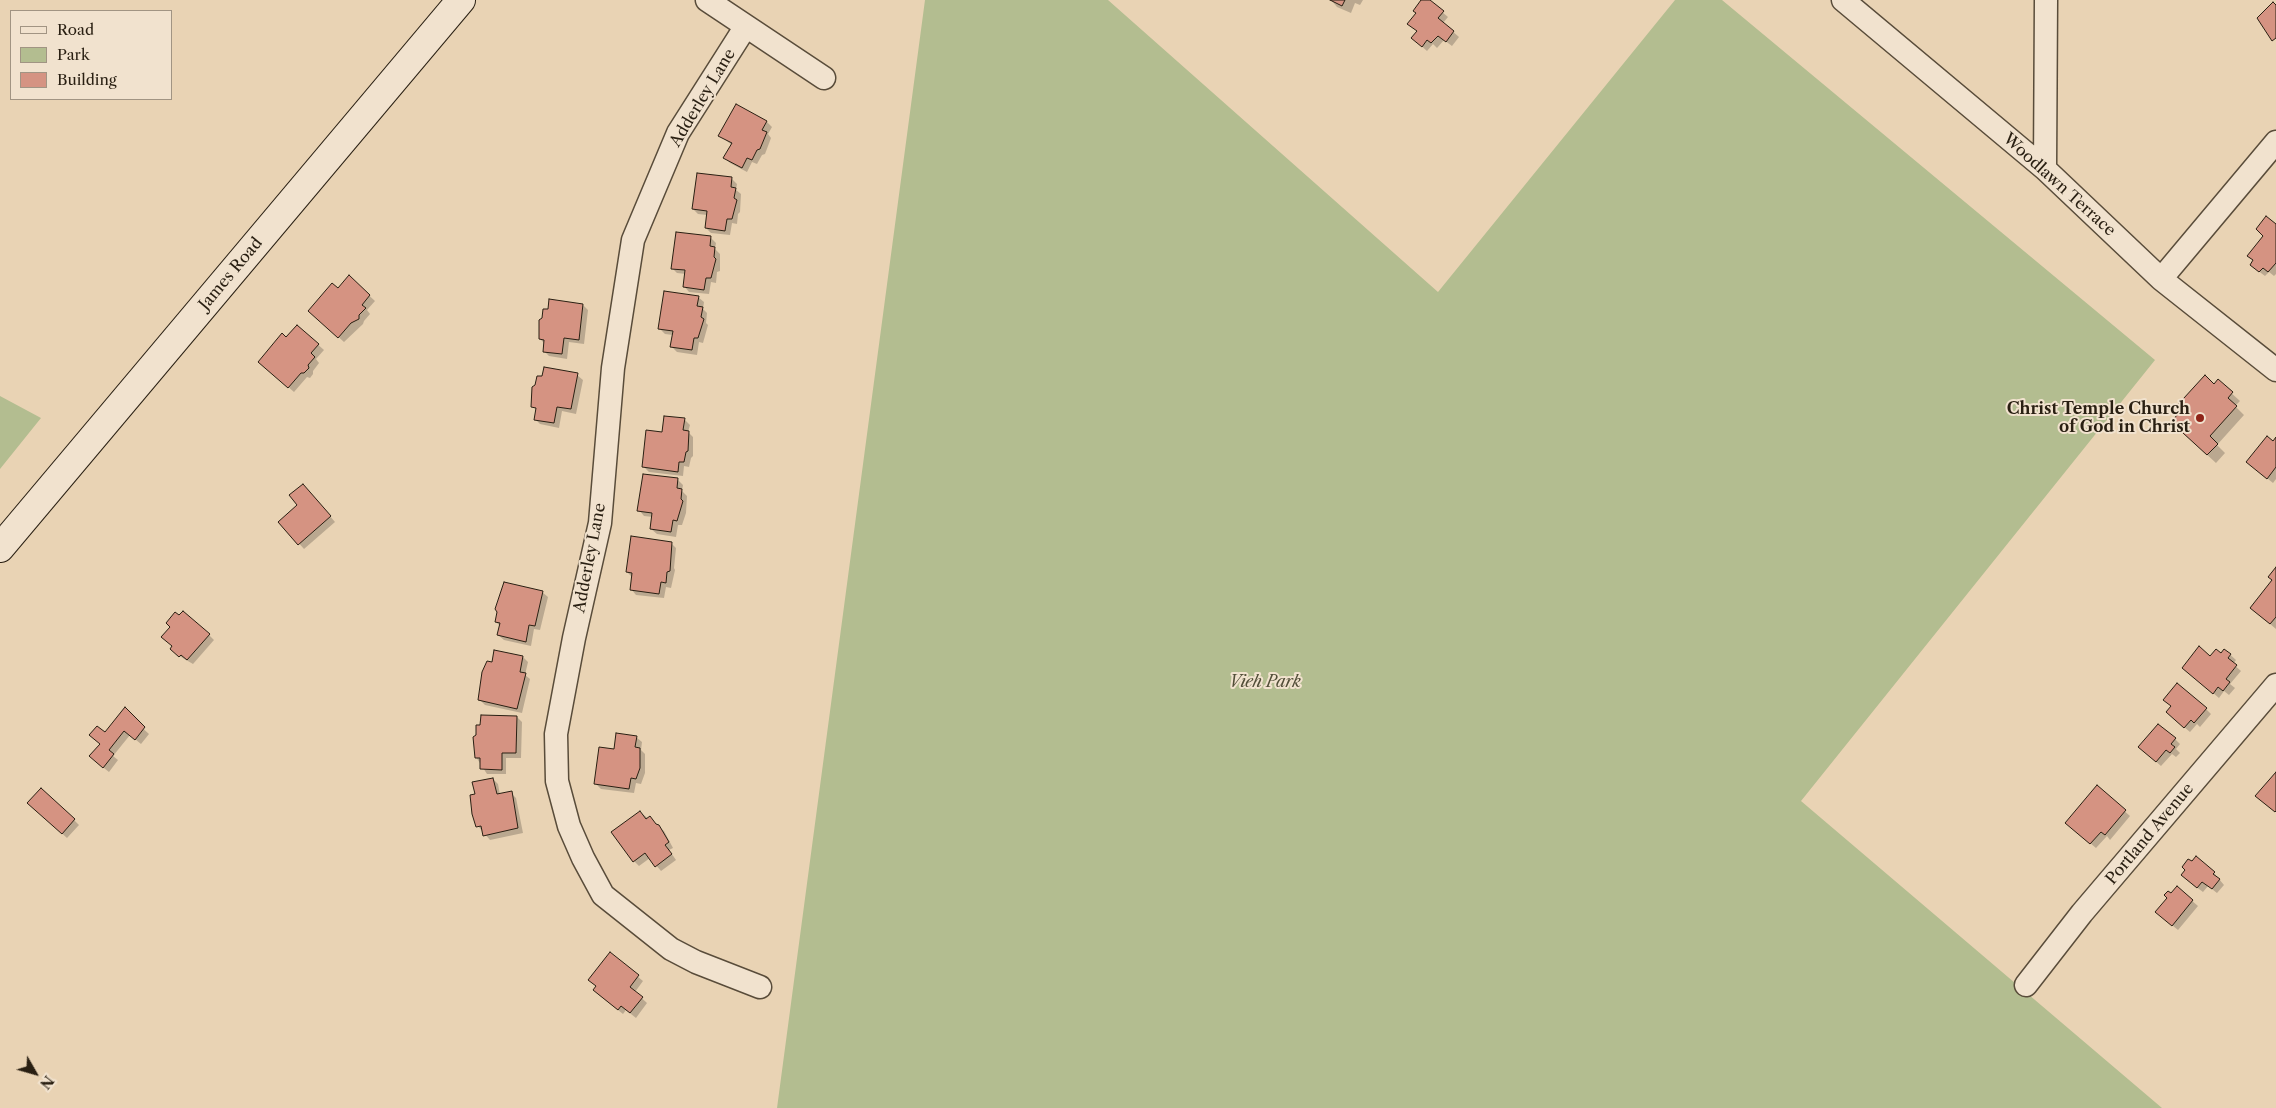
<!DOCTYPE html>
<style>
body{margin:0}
#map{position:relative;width:2276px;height:1108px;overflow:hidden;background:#e9d3b4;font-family:"Libre Caslon Text",serif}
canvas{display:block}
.legend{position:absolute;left:10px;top:10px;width:162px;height:90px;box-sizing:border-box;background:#f1e2ce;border:1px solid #a19483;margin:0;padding:6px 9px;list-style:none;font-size:15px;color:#291f12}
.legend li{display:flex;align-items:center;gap:10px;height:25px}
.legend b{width:25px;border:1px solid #a19483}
.north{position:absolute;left:10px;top:1048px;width:50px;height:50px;-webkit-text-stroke:4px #f1e2ce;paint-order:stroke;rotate:128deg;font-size:14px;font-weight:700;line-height:20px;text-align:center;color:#291f12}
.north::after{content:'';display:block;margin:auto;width:18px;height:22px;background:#291f12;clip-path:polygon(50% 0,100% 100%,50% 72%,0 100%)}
</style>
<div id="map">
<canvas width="2276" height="1108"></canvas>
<ul class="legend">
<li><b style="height:6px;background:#f1e2ce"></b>Road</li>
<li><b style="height:14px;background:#b3bd90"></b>Park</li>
<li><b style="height:14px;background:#d59382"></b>Building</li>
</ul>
<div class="north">N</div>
</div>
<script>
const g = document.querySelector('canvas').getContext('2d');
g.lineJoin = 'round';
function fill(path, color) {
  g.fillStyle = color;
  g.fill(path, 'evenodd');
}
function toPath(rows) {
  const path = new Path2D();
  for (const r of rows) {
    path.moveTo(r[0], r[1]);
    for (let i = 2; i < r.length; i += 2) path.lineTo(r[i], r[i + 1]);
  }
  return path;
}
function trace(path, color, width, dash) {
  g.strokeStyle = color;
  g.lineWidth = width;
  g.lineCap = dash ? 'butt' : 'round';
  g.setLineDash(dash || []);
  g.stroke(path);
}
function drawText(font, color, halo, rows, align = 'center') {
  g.font = font + ' "Libre Caslon Text",serif';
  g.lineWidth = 4;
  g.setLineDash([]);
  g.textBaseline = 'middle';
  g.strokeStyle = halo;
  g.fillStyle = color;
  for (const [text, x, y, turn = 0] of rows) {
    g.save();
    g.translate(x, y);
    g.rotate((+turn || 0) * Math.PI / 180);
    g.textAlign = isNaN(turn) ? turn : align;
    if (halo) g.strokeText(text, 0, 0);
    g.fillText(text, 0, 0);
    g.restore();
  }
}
const green = toPath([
 [925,0,1108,0,1438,292,1675,0,1722,0,2155,360,1801,801,2162,1108,777,1108],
 [0,396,41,418,0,469]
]);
const shadow = toPath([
 [1331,0,1363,0,1360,5,1355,3,1351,13,1337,7],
 [1423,0,1428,0,1448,17,1443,23,1459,37,1452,46,1444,40,1437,48,1433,44,1427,51,1418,43,1417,13],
 [767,122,772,127,768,134,771,138,765,154,762,155,757,164,752,162,747,172,730,163,725,158,732,145,720,136],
 [731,178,737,184,736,190,741,194,740,212,738,214,737,224,732,223,730,235,711,233,706,228,707,215,698,214,693,209],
 [2276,225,2276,274,2274,276,2269,272,2265,276,2257,270,2255,261],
 [711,238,716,243,715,249,720,254,720,271,717,272,716,283,711,282,709,294,689,292,684,286,686,274,677,273,672,268],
 [349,277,375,301,367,310,370,314,364,321,363,324,344,342,315,316],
 [698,297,704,302,703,309,707,313,706,323,708,325,703,343,699,342,697,355,677,352,672,347,673,335,665,334,659,328],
 [583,305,588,310,584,344,569,342,567,359,549,356,544,351,545,344,540,339,540,326,544,310],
 [297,326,324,350,316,359,319,363,313,371,313,374,310,378,307,377,294,392,265,367],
 [577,375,583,380,576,414,562,411,559,428,540,424,535,419,537,410,532,406],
 [2218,381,2240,401,2235,406,2244,415,2217,445,2225,453,2216,463,2180,430],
 [684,419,690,425,688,432,693,437,693,456,691,458,689,467,684,466,683,476,649,472,643,466,663,433],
 [2276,439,2276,479,2273,483,2253,467],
 [678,480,683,485,682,491,687,496,686,513,682,525,678,525,676,537,657,534,651,529,653,517,644,516,639,510],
 [308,490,335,522,304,549,280,522,299,505],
 [671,543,676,548,674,568,675,570,671,588,666,587,664,598,636,595,631,589,633,578,627,572],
 [2276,569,2276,629,2257,613,2273,580],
 [542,592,548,597,540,630,534,629,531,646,504,640,498,635,500,626,496,622],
 [172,627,209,635,214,640,193,664,176,654,173,646],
 [2225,650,2236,660,2233,664,2241,671,2230,684,2235,688,2229,695,2224,691,2219,698,2183,668,2221,655],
 [523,657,528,662,525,675,530,679,522,713,485,705,480,700,493,663],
 [2206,709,2211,714,2200,727,2197,724,2190,732,2172,717],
 [517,717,522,722,521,758,506,758,506,774,487,774,476,757,475,738,477,727],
 [138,724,149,734,141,744,130,735,113,756,118,760,109,772,95,761,105,734],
 [636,737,642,742,641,750,645,754,645,773,641,784,636,783,634,793,601,789,596,784,615,751],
 [2175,739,2180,744,2176,749,2180,753,2176,757,2172,754,2161,766,2145,752],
 [493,779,498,784,500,795,510,792,516,798,523,833,490,840,478,826,476,795],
 [2097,787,2130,816,2110,840,2107,836,2096,848,2072,828],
 [34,808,74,820,79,825,67,838],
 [640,812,664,831,673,848,669,850,676,860,661,871,650,858,639,866,634,861],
 [2214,873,2224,885,2217,893,2208,886,2203,892,2187,880],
 [2177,888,2198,906,2178,930,2162,917,2171,894],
 [610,954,643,981,635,992,647,1003,636,1018,626,1010,623,1014,599,995,594,990,597,987,589,980]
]);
const building = toPath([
 [1330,0,1345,0,1342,6,1330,0],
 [1421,0,1430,0,1444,11,1438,18,1454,31,1446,42,1438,36,1431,43,1427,40,1422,47,1411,38,1417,31,1407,24,1416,13,1413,11,1421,0],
 [2273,2,2276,5,2276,38,2272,41,2257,18,2273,2],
 [736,104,767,121,762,130,767,132,760,149,757,150,752,160,747,158,742,168,723,158,732,143,718,136,736,104],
 [697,173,732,177,731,187,736,188,734,198,737,200,732,219,727,219,725,231,705,228,707,211,692,209,697,173],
 [2266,216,2276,224,2276,263,2268,272,2263,268,2259,272,2250,265,2253,260,2247,256,2263,236,2256,229,2266,216],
 [676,232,711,236,710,246,715,247,714,257,716,259,711,278,706,278,704,290,683,287,685,270,671,269,676,232],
 [349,275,370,295,362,305,366,308,359,315,359,319,351,323,338,338,308,311,332,283,338,288,349,275],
 [664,291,699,296,697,306,703,307,701,317,704,319,698,338,694,338,692,350,670,347,673,331,658,329,664,291],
 [549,299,583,304,579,340,564,338,562,354,543,352,544,340,539,339,539,320,542,318,543,309,548,309,549,299],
 [297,325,319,344,311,353,315,357,308,365,309,368,304,373,301,373,288,388,258,362,282,333,286,337,297,325],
 [544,367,578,373,571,409,557,407,554,423,534,420,536,408,531,407,532,387,535,385,537,376,542,376,544,367],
 [2205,375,2214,384,2218,379,2233,392,2228,398,2237,406,2210,436,2218,444,2207,455,2171,422,2178,414,2173,410,2205,375],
 [664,416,685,418,683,430,689,431,688,451,686,452,684,462,679,462,678,472,642,467,646,430,662,432,664,416],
 [2267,436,2273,441,2276,437,2276,467,2267,479,2246,462,2267,436],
 [643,474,678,478,677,488,682,489,681,499,683,501,677,521,673,520,671,532,650,529,652,513,637,511,643,474],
 [303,484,331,516,298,545,278,522,297,505,289,495,303,484],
 [631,536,672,542,670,571,667,572,666,583,661,582,659,594,630,590,632,573,626,572,631,536],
 [2276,567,2276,617,2270,624,2250,608,2272,580,2268,577,2276,567],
 [504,582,543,591,535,626,529,625,526,642,497,635,500,623,495,622,497,612,495,609,504,582],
 [183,611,210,634,187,660,181,655,179,657,170,649,172,646,161,637,170,627,166,623,175,612,179,615,183,611],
 [2199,646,2210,656,2216,649,2221,653,2224,649,2231,654,2228,658,2237,665,2226,679,2230,682,2223,691,2218,687,2213,694,2182,668,2199,646],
 [494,650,523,656,520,672,526,673,517,709,478,700,482,672,487,661,492,662,494,650],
 [2177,683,2207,708,2194,723,2191,720,2184,728,2166,712,2171,706,2163,700,2177,683],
 [125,707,145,727,135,740,124,731,109,750,114,754,103,768,89,756,100,744,89,735,97,726,105,732,125,707],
 [481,715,517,716,516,753,502,753,502,770,480,769,480,758,475,758,473,737,476,735,476,725,480,725,481,715],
 [2158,724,2176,738,2171,744,2175,747,2170,753,2166,750,2156,762,2138,747,2158,724],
 [616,733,637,736,635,747,640,748,640,768,636,779,631,778,629,789,594,784,599,747,614,749,616,733],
 [2276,772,2276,811,2275,812,2255,796,2276,772],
 [493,778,497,794,512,791,518,828,483,836,481,826,476,827,472,814,470,795,475,794,472,782,493,778],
 [2097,785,2126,810,2105,835,2101,832,2090,844,2065,823,2097,785],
 [41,788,75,819,62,834,27,803,41,788],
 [640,811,646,819,650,816,656,824,659,825,669,842,665,845,672,854,655,867,645,853,633,862,611,832,640,811],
 [2196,856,2215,872,2213,874,2220,879,2212,889,2202,882,2197,888,2181,875,2185,870,2182,867,2188,859,2192,861,2196,856],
 [2177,886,2193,900,2172,926,2155,912,2167,898,2164,895,2168,891,2171,893,2177,886],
 [610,952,639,975,630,987,643,997,630,1013,621,1006,618,1010,593,990,596,986,588,980,610,952]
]);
const street = toPath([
 [707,0,824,78],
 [1843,0,2045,169,2161,279,2276,370],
 [746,26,678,133,633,240,613,368,600,523,574,638,556,734,557,781,569,826,583,858,603,895,671,949,696,962,760,987],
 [2045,169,2046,0],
 [2161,279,2276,142],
 [2026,985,2082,913,2276,685]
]);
const secondary = toPath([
 [0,548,461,0]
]);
const markers = [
 [2200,418,5,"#8f2418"]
];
const streetNames = [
 ["Adderley Lane",703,98,-59],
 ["Woodlawn Terrace",2059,185,42],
 ["James Road",231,274,-50],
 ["Adderley Lane",590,558,-79],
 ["Portland Avenue",2150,834,-50]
];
const poiNames = [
 ["Christ Temple Church",2190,409],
 ["of God in Christ",2190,427]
];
const parkNames = [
 ["Vieh Park",1265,682]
];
fill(green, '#b3bd90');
fill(shadow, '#0003');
fill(building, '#d59382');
trace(building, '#291f12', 1);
trace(street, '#594c3a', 25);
trace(secondary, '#291f12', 30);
trace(street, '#f1e2ce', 22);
trace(secondary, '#f1e2ce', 28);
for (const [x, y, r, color] of markers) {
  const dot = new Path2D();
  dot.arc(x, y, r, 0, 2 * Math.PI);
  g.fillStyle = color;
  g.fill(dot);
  trace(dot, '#f1e2ce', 2);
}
drawText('16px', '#291f12', '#f1e2ce', streetNames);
drawText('bold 16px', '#291f12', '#f1e2ce', poiNames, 'right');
drawText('italic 16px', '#524e38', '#f1e2ce', parkNames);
</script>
